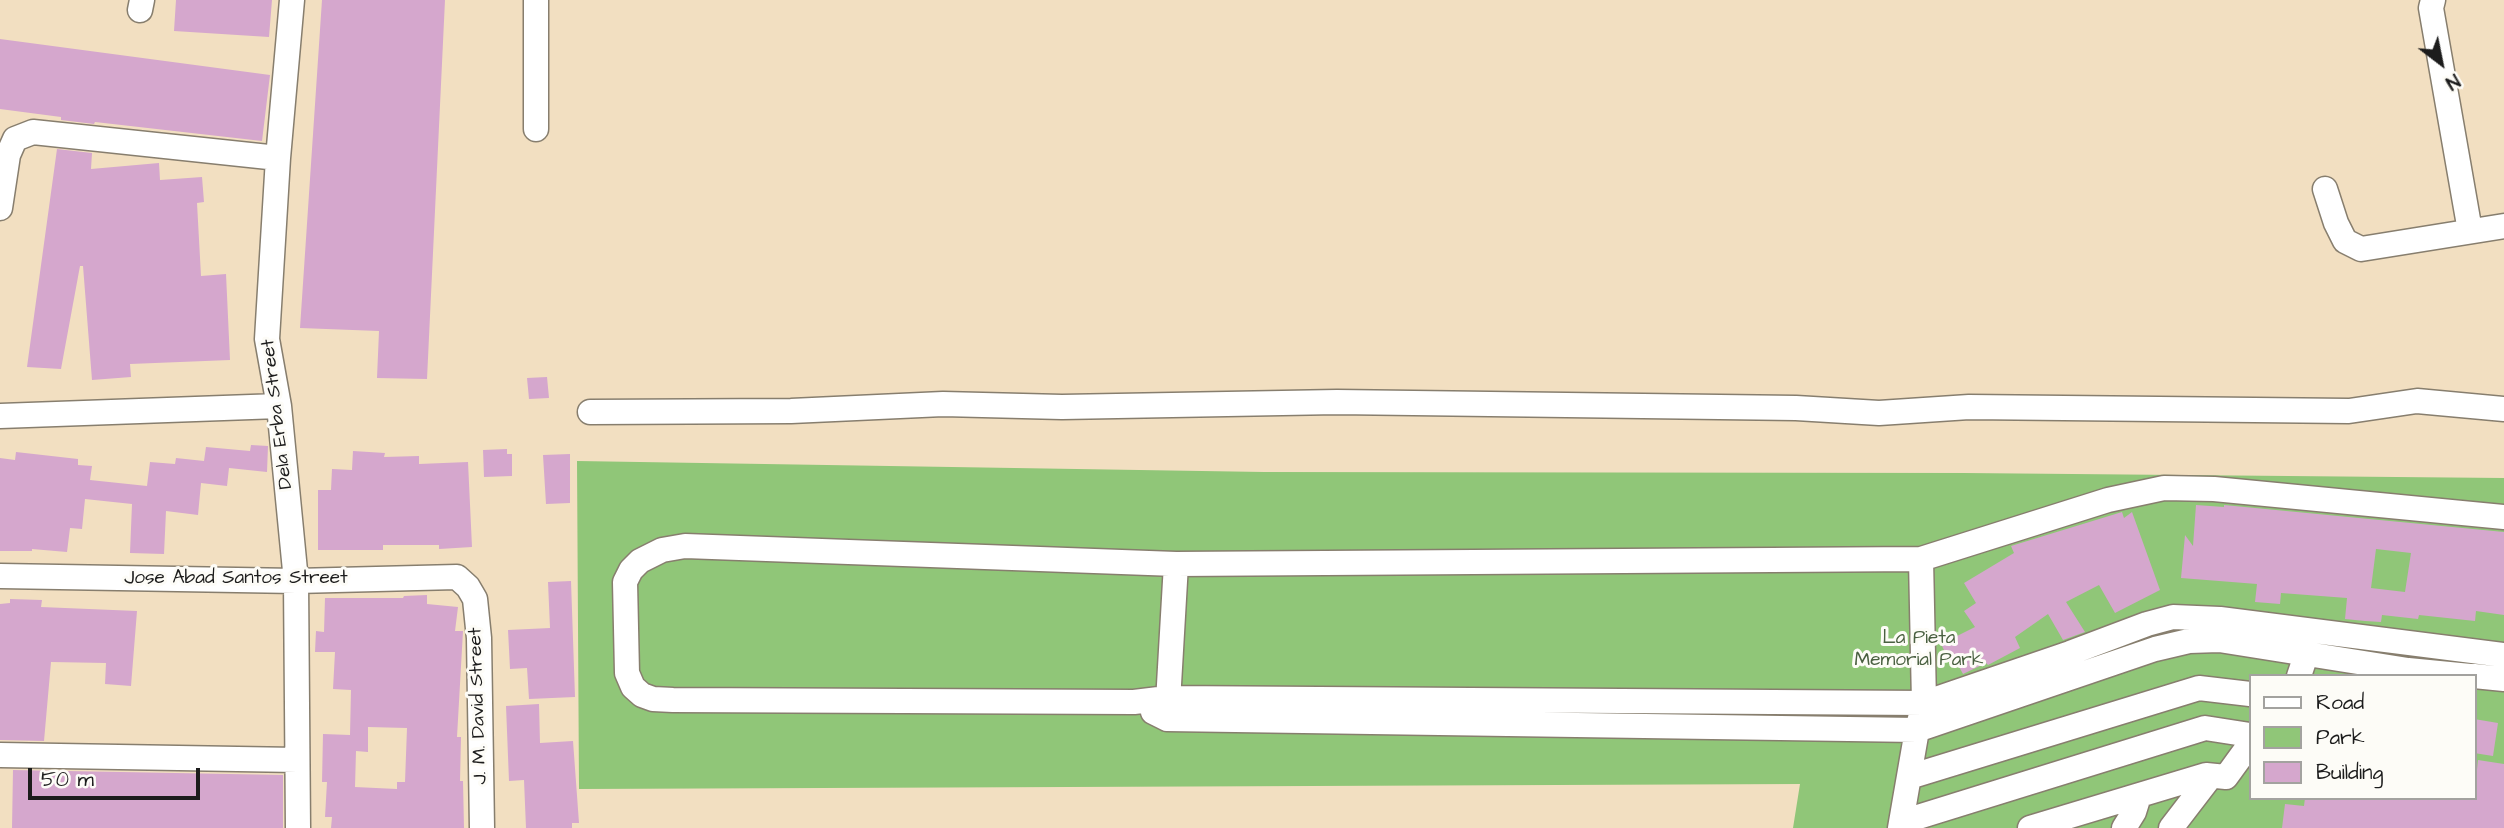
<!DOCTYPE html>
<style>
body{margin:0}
#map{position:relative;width:2504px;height:828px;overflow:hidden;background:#f2dfc1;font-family:"Architects Daughter",sans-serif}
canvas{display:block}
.legend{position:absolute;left:2249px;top:674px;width:228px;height:126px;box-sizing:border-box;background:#fdfcf7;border:2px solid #a3a29f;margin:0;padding:9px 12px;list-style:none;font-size:21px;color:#1c1c1c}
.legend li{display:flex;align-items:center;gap:14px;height:35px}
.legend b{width:35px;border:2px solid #a3a29f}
.north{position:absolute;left:2406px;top:28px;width:70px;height:70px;-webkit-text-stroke:5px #fdfcf7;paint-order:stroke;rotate:148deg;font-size:19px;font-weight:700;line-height:28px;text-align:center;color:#1c1c1c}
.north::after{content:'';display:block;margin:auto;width:24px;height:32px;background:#1c1c1c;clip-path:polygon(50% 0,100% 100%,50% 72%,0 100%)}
.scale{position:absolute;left:28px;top:768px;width:172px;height:32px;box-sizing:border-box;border:4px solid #1c1c1c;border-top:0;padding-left:9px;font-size:21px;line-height:24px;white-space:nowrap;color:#1c1c1c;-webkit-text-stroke:5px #fdfcf7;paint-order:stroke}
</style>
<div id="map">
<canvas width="2504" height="828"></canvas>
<ul class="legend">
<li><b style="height:9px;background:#fff"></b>Road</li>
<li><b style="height:19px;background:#90c678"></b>Park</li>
<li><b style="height:19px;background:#d5a7cd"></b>Building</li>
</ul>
<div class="north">N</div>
<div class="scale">50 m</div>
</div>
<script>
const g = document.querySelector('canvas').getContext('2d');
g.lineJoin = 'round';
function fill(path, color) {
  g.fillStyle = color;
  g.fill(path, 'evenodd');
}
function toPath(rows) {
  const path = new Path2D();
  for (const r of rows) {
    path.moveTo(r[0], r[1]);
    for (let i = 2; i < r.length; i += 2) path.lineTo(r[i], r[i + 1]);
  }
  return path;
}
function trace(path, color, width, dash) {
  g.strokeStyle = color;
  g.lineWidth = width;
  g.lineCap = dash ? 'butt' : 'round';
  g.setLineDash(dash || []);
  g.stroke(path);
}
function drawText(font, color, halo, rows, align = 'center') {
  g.font = font + ' "Architects Daughter",sans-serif';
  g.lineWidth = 6;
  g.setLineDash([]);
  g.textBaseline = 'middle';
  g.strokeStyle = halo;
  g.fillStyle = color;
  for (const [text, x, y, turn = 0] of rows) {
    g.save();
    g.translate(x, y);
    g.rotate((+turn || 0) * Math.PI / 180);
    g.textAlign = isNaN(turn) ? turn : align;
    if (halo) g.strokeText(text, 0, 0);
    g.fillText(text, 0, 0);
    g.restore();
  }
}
const green = toPath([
 [577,461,1264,472,1964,473,2504,478,2504,828,1793,828,1800,784,579,789],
 [2250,676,2474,676,2474,798,2250,798]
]);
const building = toPath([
 [176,0,272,0,269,37,174,31],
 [322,0,445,0,427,379,377,378,379,331,300,328],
 [0,39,270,75,262,141,95,122,94,124,61,120,61,117,0,109],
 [57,149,92,153,91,169,159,163,160,180,202,177,204,202,197,203,201,276,226,274,230,360,130,364,131,377,92,380,83,266,80,266,61,369,27,367],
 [547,377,549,398,529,399,527,378],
 [251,445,268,446,267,472,229,468,227,486,201,483,198,515,166,511,164,554,130,553,132,504,85,499,82,529,70,528,67,552,32,549,32,551,0,551,0,458,15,460,16,452,78,459,78,465,92,466,90,480,147,486,150,462,175,464,176,458,204,461,206,447,250,451],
 [507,449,507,454,512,454,512,476,484,477,483,450],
 [353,451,385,453,384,457,419,456,419,464,468,462,472,547,439,549,439,545,383,545,383,550,318,550,318,490,331,490,332,469,352,470],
 [570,454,570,503,546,504,543,455],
 [2196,505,2224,507,2224,505,2504,532,2504,615,2476,611,2475,621,2419,615,2418,619,2382,615,2381,622,2365,621,2345,619,2347,598,2281,593,2280,604,2255,602,2257,584,2181,578,2185,535,2193,546],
 [2376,549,2411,553,2405,592,2371,588],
 [2122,512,2124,518,2132,512,2160,590,2115,613,2099,585,2066,602,2085,632,2063,640,2048,614,2015,637,2020,648,1988,665,1986,663,1963,674,1957,663,1952,666,1941,644,1975,627,1964,611,1976,603,1964,583,2014,553,2011,546],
 [571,581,575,697,529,699,527,668,510,669,508,630,550,628,548,582],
 [427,595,427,604,458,607,455,631,463,631,457,737,461,737,460,781,463,781,464,828,331,828,332,817,325,817,327,782,322,782,323,734,350,735,351,690,333,689,335,652,315,652,316,631,324,632,325,598,403,598,404,596],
 [368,727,407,728,405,782,397,782,397,789,355,787,356,751,368,752],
 [10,599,42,600,41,607,137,611,131,686,105,684,106,663,51,662,44,741,0,740,0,604,10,603],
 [539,704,540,743,573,741,579,823,572,823,572,828,526,828,524,780,509,781,506,706],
 [2474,719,2498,723,2493,756,2474,753],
 [2478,760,2504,764,2504,828,2282,828,2285,804,2304,806,2305,798,2474,798],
 [13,770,283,775,283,828,12,828]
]);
const minor = toPath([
 [292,0,278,158,267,339,279,406,296,581,298,828],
 [2433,0,2431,8,2470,231],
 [140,10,142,0],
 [536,129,536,0],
 [2325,189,2336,223,2345,241,2361,249,2504,226],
 [0,208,8,155,15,139,33,132,278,158],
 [590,412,791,411,943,404,1062,407,1337,402,1796,408,1879,413,1969,407,2349,411,2417,401,2504,409],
 [0,416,279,406],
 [1176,564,685,546,662,550,640,561,631,570,625,582,627,673,633,687,642,695,653,699,673,700,1134,702,1167,698,1924,703,2070,653,2147,624,2173,617,2220,619,2504,655],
 [0,576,296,581,457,577,468,587,475,599,479,638,482,828],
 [2299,676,2306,655],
 [2474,676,2504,679],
 [1153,712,1167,719,1917,730,2155,649,2189,641,2219,640,2408,670,2470,676],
 [1167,719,1176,564,1921,559,2108,500,2164,488,2214,489,2504,517],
 [0,755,297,760],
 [1909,777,2199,688,2250,694],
 [1902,822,2205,728,2250,735],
 [1900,828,1917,730,1924,703,1921,559],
 [2030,828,2206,775,2226,777,2250,744],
 [2124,828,2134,812,2139,796],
 [2171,828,2211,776]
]);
const streetNames = [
 ["Dela Erba Street",278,414,-97],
 ["Jose Abad Santos Street",236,579],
 ["J. M. David Street",479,706,-92]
];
const parkNames = [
 ["La Pieta",1919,639],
 ["Memorial Park",1919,661]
];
fill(green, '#90c678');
fill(building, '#d5a7cd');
trace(minor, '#877e6e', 27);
trace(minor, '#fff', 24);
drawText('19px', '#1c1c1c', '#fdfcf7', streetNames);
drawText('19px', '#4a6041', '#fdfcf7', parkNames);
</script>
